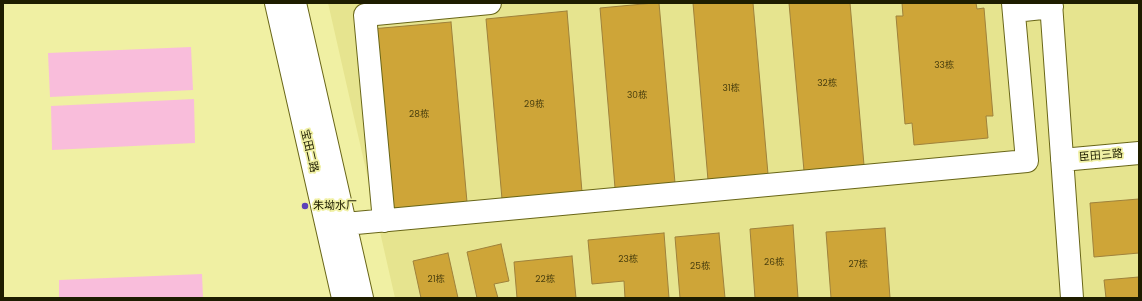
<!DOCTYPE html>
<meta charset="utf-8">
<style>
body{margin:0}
#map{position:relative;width:1142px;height:301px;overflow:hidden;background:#f0f0a3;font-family:Poppins,sans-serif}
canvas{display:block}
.frame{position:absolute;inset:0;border:4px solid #1e1d00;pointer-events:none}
</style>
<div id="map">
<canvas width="1142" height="301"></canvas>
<div class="frame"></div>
</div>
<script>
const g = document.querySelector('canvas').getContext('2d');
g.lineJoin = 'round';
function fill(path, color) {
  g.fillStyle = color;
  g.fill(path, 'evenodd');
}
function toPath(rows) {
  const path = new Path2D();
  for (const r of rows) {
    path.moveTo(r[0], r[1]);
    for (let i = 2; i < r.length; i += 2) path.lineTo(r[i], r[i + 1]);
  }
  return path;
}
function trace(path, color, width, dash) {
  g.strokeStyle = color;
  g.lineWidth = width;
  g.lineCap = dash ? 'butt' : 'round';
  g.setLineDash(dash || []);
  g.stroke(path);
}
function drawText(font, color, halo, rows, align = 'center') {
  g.font = font + ' Poppins,"Noto Sans SC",sans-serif';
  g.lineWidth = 3.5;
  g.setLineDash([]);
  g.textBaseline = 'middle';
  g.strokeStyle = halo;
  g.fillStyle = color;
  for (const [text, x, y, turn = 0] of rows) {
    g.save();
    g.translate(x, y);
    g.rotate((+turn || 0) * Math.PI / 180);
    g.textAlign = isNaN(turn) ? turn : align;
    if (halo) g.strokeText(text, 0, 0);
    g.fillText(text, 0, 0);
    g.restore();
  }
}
const built = toPath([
 [328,3,1139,3,1139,298,395,298]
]);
const water = toPath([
 [191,47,193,90,50,97,48,53],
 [194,99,195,143,52,150,51,106],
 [202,274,203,298,59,298,59,280]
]);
const building = toPath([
 [654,3,659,3,675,183,615,188,600,8,654,3],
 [693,3,753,3,768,174,708,180,693,3],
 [789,3,850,3,864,165,804,171,789,3],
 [902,3,976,3,977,9,984,8,993,116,986,116,988,138,914,145,912,123,905,124,896,16,903,16,902,3],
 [567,11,582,192,502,199,486,19,567,11],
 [451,22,467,202,387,209,371,29,451,22],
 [1139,199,1139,253,1094,257,1090,203,1139,199],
 [793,225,798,298,755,298,750,229,793,225],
 [885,228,890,298,831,298,826,232,885,228],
 [664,233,669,298,625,298,624,281,592,284,588,240,664,233],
 [719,233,725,298,680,298,675,237,719,233],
 [501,244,509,281,494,284,498,298,477,298,467,252,501,244],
 [448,253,458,298,421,298,413,261,448,253],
 [572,256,576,298,517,298,514,262,572,256],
 [1139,277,1139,298,1106,298,1104,280,1139,277]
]);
const minor = toPath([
 [276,3,343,298],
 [295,3,362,298],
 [1051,3,1072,298],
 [1014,11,1052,7],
 [1062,160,1139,153],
 [384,221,365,15,490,3],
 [345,224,1027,161,1013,3]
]);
const markers = [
 [305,206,4,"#5b41b9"]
];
const numberNames = [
 ["33栋",944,66],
 ["32栋",827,84],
 ["31栋",731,89],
 ["30栋",637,96],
 ["29栋",534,105],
 ["28栋",419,115],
 ["23栋",628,260],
 ["26栋",774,263],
 ["27栋",858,265],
 ["25栋",700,267],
 ["21栋",436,280],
 ["22栋",545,280]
];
const streetNames = [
 ["宝田二路",309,151,77],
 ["臣田三路",1101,156,-5]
];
const poiNames = [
 ["朱坳水厂",313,206]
];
fill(built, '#e6e48f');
fill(water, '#f9bddb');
fill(building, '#cea538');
trace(building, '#9f823b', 1);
trace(minor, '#696618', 24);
trace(minor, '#fff', 22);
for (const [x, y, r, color] of markers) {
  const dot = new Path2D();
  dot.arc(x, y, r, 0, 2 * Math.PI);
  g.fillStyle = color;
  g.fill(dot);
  trace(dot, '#f0f0a3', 1.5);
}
drawText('9px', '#4a3f0e', null, numberNames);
drawText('11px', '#1e1d00', '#f0f0a3', streetNames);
drawText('11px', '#1e1d00', '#f0f0a3', poiNames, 'left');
</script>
